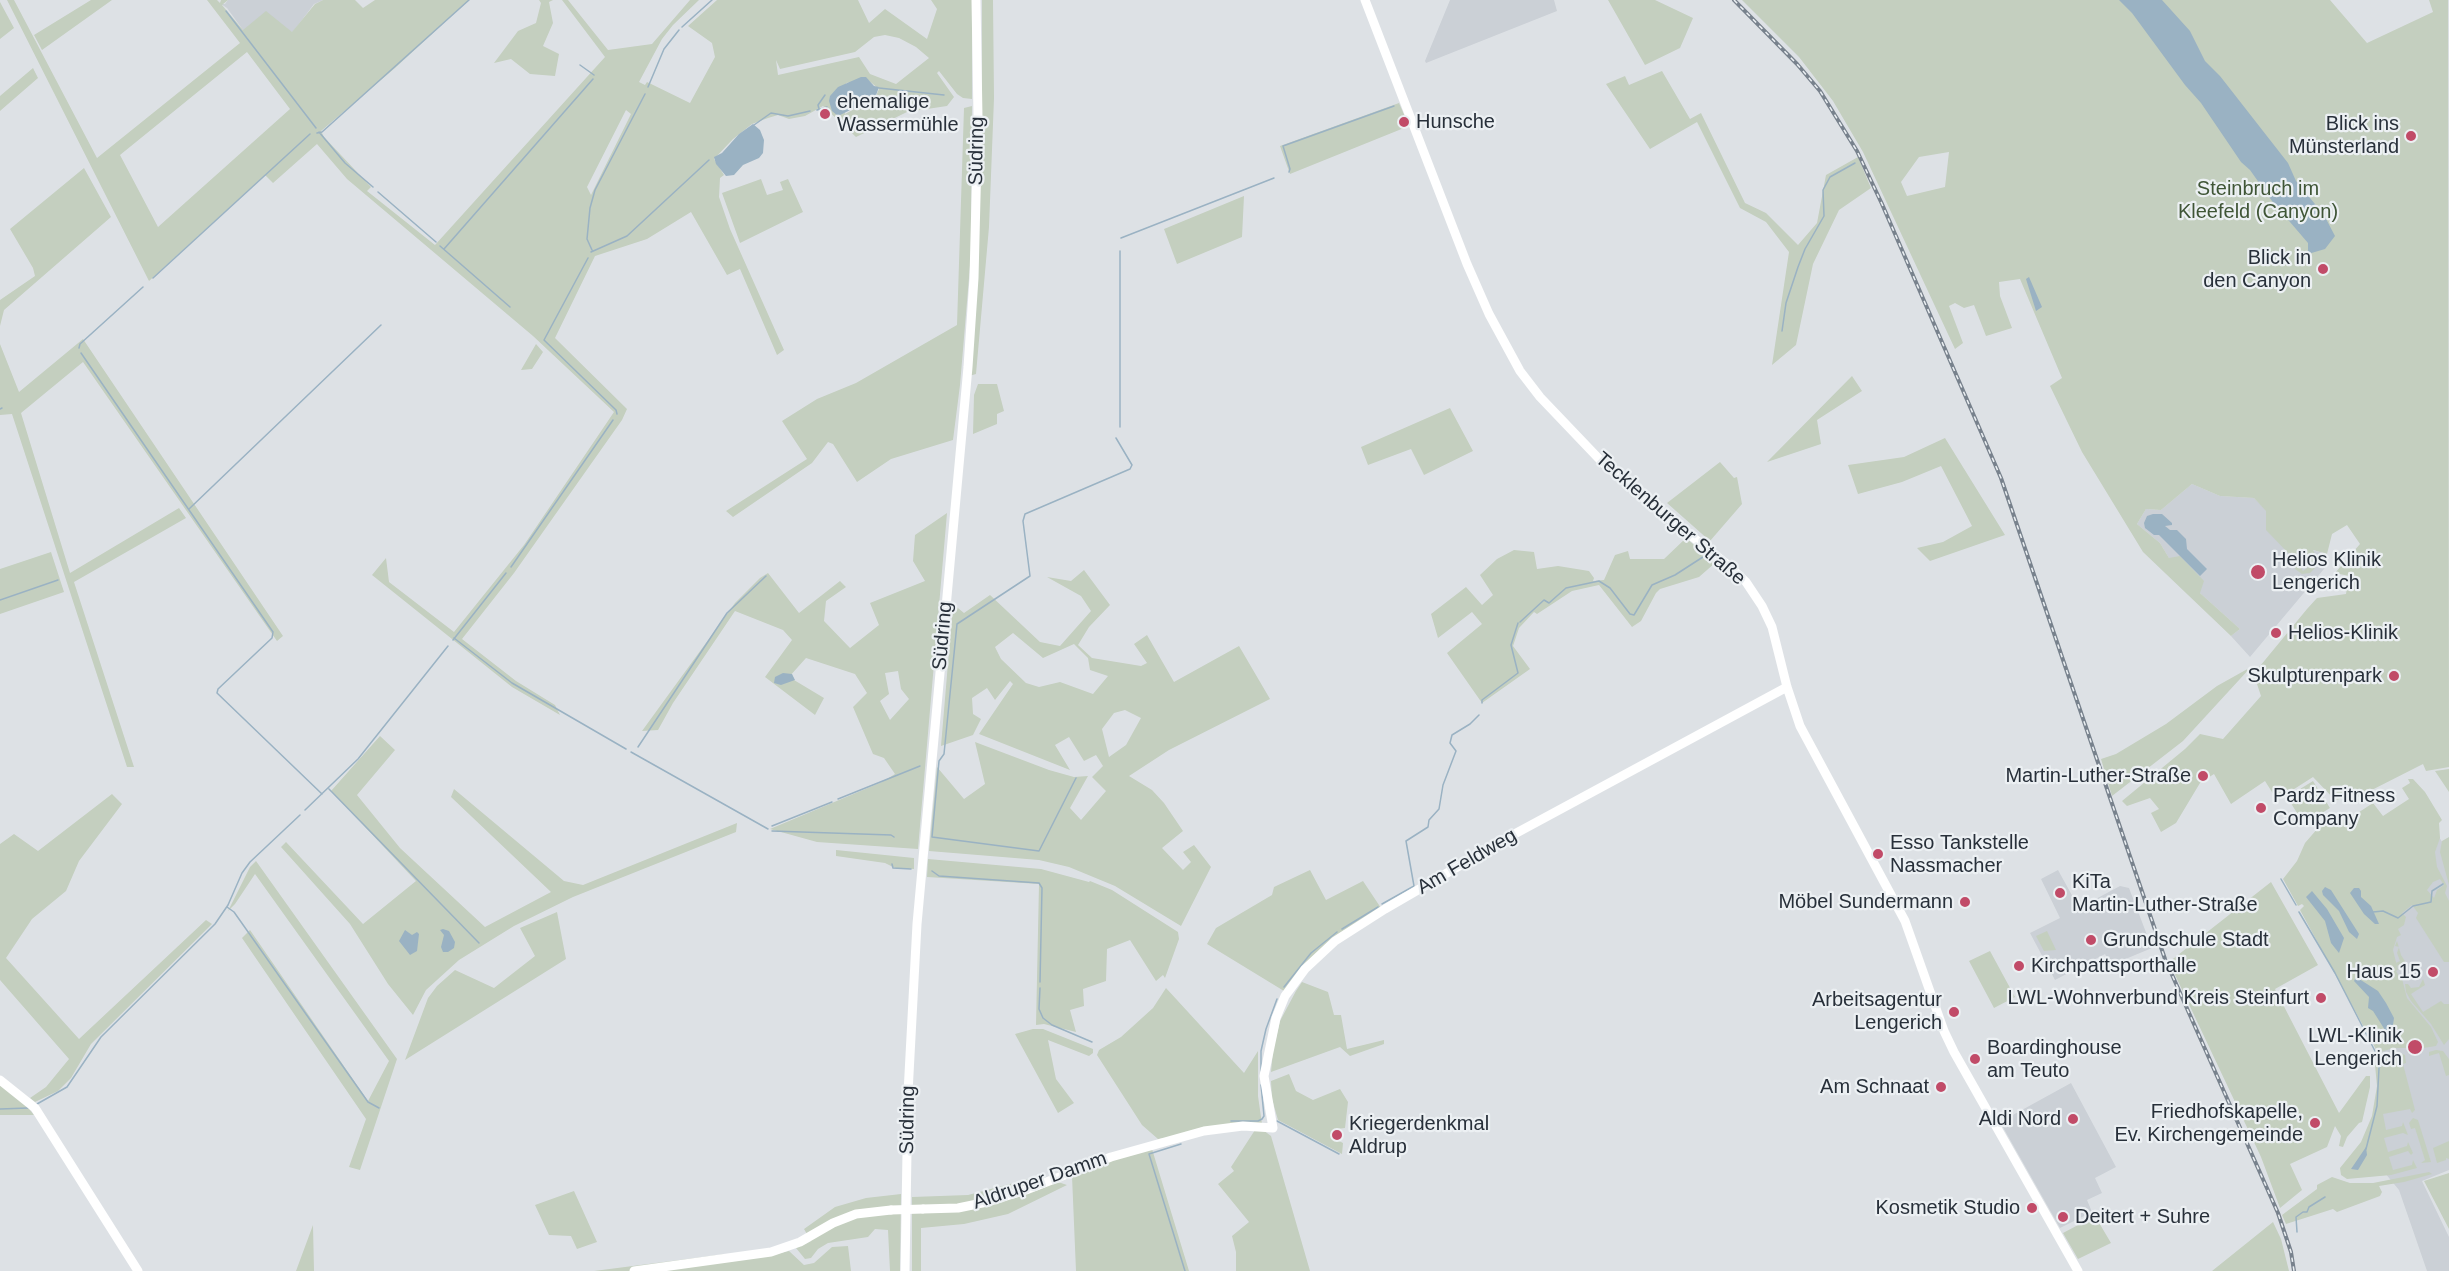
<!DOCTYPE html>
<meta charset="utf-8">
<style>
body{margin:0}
canvas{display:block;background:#dde1e5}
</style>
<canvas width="2449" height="1271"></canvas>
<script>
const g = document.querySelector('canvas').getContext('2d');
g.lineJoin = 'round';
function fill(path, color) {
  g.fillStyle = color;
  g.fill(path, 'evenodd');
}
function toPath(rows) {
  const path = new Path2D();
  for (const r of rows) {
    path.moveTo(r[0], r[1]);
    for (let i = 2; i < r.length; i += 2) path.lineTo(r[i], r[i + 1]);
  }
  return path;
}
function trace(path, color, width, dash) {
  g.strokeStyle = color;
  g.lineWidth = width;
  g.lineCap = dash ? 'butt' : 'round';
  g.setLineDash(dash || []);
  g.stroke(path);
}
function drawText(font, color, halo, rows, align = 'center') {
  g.font = font + ' Helvetica,sans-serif';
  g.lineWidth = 4.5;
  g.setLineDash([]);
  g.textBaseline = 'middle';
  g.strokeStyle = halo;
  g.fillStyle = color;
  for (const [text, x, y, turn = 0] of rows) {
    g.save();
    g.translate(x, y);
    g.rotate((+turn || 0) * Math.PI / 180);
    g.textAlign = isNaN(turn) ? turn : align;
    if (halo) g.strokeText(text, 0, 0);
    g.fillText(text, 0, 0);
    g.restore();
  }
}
const built = toPath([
 [228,0,323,0,314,4,292,33,243,30,227,8,221,4,225,4],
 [1450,0,1554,0,1557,11,1426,63,1425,61],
 [2192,484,2220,496,2254,498,2304,548,2327,554,2329,563,2250,657,2231,636,2240,629,2200,593,2169,558,2160,543,2137,524,2146,509,2161,510],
 [2422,813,2443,843,2449,840,2449,1170,2422,1181,2449,1237,2449,1271,2427,1271,2399,1190,2365,1149,2386,1066,2376,1028],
 [2058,870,2079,908,2120,886,2129,888,2152,948,2111,965,2105,954,2055,980,2030,933,2060,918,2041,879],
 [2071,1083,2116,1167,2095,1178,2102,1193,2087,1200,2092,1212,2060,1228,2000,1122]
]);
const green = toPath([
 [7,0,14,0,97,158,240,43,207,0,217,0,220,3,221,0,228,0,222,5,243,30,266,11,292,32,315,4,323,0,355,0,363,8,375,0,469,0,395,68,321,131,324,137,371,187,367,191,435,245,605,57,562,0,568,0,608,50,652,44,690,0,699,0,673,25,662,39,639,82,645,85,647,82,690,103,715,57,712,43,688,26,717,0,858,0,869,23,885,9,927,39,937,9,931,0,972,0,972,99,963,98,957,94,939,71,937,73,954,97,947,106,907,112,856,137,823,106,805,116,789,119,778,115,768,118,752,124,733,139,714,159,724,175,720,178,719,197,730,229,784,350,777,355,740,269,727,275,691,212,647,239,595,256,555,338,627,409,622,420,514,573,462,639,516,681,555,705,560,715,512,687,372,575,386,558,389,582,454,632,524,545,614,412,533,336,347,179,317,144,273,183,265,175,149,281],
 [885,35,899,38,916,47,929,58,896,84,870,74,859,57,778,75,776,60,780,69,855,52,874,37],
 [247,52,290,109,158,227,120,155],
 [868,80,879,89,875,98,845,114,846,83],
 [626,110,631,114,591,195,587,187],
 [91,0,112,0,42,50,34,35],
 [539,0,553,0,549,2,553,23,543,46,559,54,555,76,530,74,511,59,494,63,518,31,536,23,541,3],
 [982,0,993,0,994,98,989,227,976,374,969,376,982,100],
 [1608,0,1655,0,1693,18,1680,48,1645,65],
 [1742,0,2330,0,2367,43,2433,12,2429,0,2448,0,2449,767,2426,771,2423,764,2356,798,2354,796,2335,800,2313,777,2277,800,2265,781,2231,804,2214,774,2200,783,2176,823,2161,832,2151,813,2159,809,2150,798,2127,806,2122,801,2185,749,2200,734,2223,739,2261,696,2256,681,2251,677,2307,609,2317,598,2346,594,2349,576,2335,573,2360,544,2347,525,2332,534,2327,554,2313,550,2318,559,2316,567,2310,573,2302,574,2295,569,2293,558,2266,530,2266,511,2254,498,2220,496,2192,484,2161,510,2146,509,2137,524,2160,543,2169,558,2180,556,2204,581,2200,593,2240,629,2231,636,2143,552,2082,452,2050,386,2062,378,2020,279,1999,282,2000,296,2012,328,1986,336,1974,305,1964,308,1955,303,1949,306,1963,343,1955,349,1863,152,1833,101,1799,57],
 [1949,152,1945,187,1907,196,1901,182,1919,157],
 [2307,554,2313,564,2303,571,2296,561],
 [0,2,14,28,0,39],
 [33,68,38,78,0,111,0,96],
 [1662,71,1690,119,1701,113,1745,203,1766,213,1798,245,1817,223,1826,175,1858,157,1871,188,1839,210,1813,264,1796,345,1772,365,1789,252,1766,222,1740,208,1697,122,1650,149,1606,84,1625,76,1629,85],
 [1399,103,1409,126,1290,174,1280,146],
 [972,106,971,254,960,385,953,440,891,459,857,482,833,444,828,442,812,463,733,517,726,511,807,459,782,421,817,399,856,383,957,325,964,108],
 [84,168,111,217,4,310,0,326,0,300,35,276,33,268,10,229],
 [761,179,767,195,783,190,780,182,788,179,803,212,740,243,722,193],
 [1244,196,1242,237,1177,264,1164,229],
 [83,339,283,636,277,641,83,362,21,413,70,573,179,508,186,518,74,582,134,767,127,767,12,414,0,415,0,344,19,392],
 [536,344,543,352,532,369,521,370],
 [1852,376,1862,391,1817,420,1821,444,1767,462],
 [978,384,997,384,1004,411,997,414,997,424,973,434,974,395],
 [1450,408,1473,451,1424,475,1411,449,1368,465,1361,447],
 [1945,438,2005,535,1930,561,1917,548,1943,542,1972,526,1941,466,1902,482,1858,494,1848,465,1904,457],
 [1720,462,1734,478,1737,477,1742,504,1710,541,1667,503],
 [947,513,918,849,817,842,770,829,882,782,895,774,884,758,873,754,853,707,867,693,855,674,806,658,789,677,824,698,815,715,765,677,792,640,783,630,735,611,673,703,658,730,642,731,735,603,760,578,768,573,799,613,840,581,846,587,826,601,824,621,850,648,879,625,870,603,925,581,913,561,915,535],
 [898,671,901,689,909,699,890,720,880,701,889,694,885,673],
 [1686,538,1715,563,1699,577,1660,589,1656,593,1641,621,1632,627,1599,585,1572,591,1537,614,1534,612,1519,628,1513,646,1530,669,1482,703,1447,653,1482,624,1472,612,1438,638,1431,614,1466,587,1482,605,1493,595,1480,575,1497,559,1514,550,1534,552,1537,569,1558,566,1589,571,1594,578,1593,581,1604,580,1615,555,1628,551,1630,559,1664,559],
 [51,552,64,592,0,614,0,569],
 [1084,570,1110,605,1089,627,1078,645,1092,658,1141,666,1147,663,1134,644,1147,635,1174,682,1239,646,1270,699,1169,750,1129,776,1152,790,1164,803,1183,831,1162,848,1183,870,1191,862,1183,852,1194,845,1211,867,1181,926,1115,886,1069,867,1039,860,929,851,937,767,964,799,985,784,975,742,1049,770,1074,777,1088,776,1070,808,1081,820,1106,791,1092,777,1103,766,1096,755,1084,761,1069,737,1055,745,1070,770,979,734,1013,684,1010,681,995,700,987,688,972,698,973,714,981,719,973,735,941,746,953,604,964,613,990,595,1040,642,1060,646,1091,611,1081,596,1047,577,1071,581],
 [1013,633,1043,658,1074,644,1088,658,1090,670,1108,676,1093,694,1060,682,1039,687,1026,683,1001,659,995,647],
 [1125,710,1141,718,1126,745,1109,757,1102,729,1114,713],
 [2251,667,2183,741,2112,796,2101,759,2116,754,2166,724,2217,686],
 [380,736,395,750,357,795,400,848,485,927,551,892,451,797,454,789,564,881,583,885,737,823,736,832,573,897,514,926,459,960,426,990,413,1015,388,984,350,924,281,847,286,842,363,924,416,881,331,791],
 [2449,769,2449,792,2435,771],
 [2408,779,2413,779,2425,792,2442,820,2439,823,2440,838,2435,852,2437,867,2447,886,2445,893,2449,901,2449,962,2444,962,2416,918,2418,913,2412,905,2402,913,2406,917,2404,925,2398,929,2401,935,2397,937,2393,950,2398,970,2396,971,2399,976,2401,975,2407,998,2431,1027,2438,1042,2436,1046,2423,1048,2393,1048,2378,1053,2300,910,2304,906,2302,904,2298,906,2283,879,2297,861,2305,843,2318,828,2330,821,2337,823,2348,817,2347,820,2373,803,2383,816,2409,799,2402,788,2410,783],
 [2440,879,2444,885,2437,890,2434,898,2427,890,2433,882],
 [2313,781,2330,808,2304,824,2287,797],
 [112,794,122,804,79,861,66,891,32,919,6,958,79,1039,206,920,212,924,91,1044,71,1078,58,1091,35,1102,30,1098,46,1087,69,1059,0,980,0,844,14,834,38,851],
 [2449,837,2449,885,2440,852,2442,841],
 [836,850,914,858,914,869,895,868,885,863,836,856],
 [928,859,1041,869,1089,882,1090,881,1112,890,1178,932,1179,939,1165,978,1163,975,1156,981,1130,940,1107,949,1106,981,1083,989,1084,1006,1070,1010,1076,1032,1044,1024,1036,1025,1039,884,927,877],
 [256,861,397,1059,360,1170,349,1167,366,1119,242,938,250,930,368,1101,389,1061,255,874,235,904,228,911,250,867],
 [1310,870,1326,900,1363,881,1381,908,1334,938,1284,991,1207,944,1216,928,1272,895,1274,887],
 [2271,882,2318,965,2275,989,2339,1113,2366,1076,2370,1076,2370,1087,2362,1122,2359,1123,2347,1137,2343,1147,2339,1146,2341,1136,2335,1126,2327,1147,2290,1164,2302,1190,2280,1208,2261,1157,2169,962],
 [557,912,566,959,405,1060,428,998,437,986,455,970,494,988,535,956,520,928],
 [2047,931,2056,950,2044,951,2036,936],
 [2397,941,2401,955,2408,966,2403,970,2399,969,2396,963,2400,961,2397,953,2399,947,2395,946],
 [1990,951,2015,997,1994,1008,1969,961],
 [2423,979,2425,985,2411,994,2423,1012,2441,1001,2444,1004,2449,1004,2449,1039,2444,1045,2431,1024,2411,1001,2406,992,2405,984,2408,984,2411,988,2419,987],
 [1302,982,1328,992,1334,1015,1341,1015,1347,1049,1384,1040,1384,1044,1350,1056,1340,1047,1271,1072,1273,1051,1280,1021,1296,991],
 [1166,988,1244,1073,1258,1051,1258,1096,1262,1124,1158,1139,1142,1125,1097,1055,1099,1050,1121,1037,1153,1008],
 [1033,1029,1043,1029,1093,1049,1093,1053,1089,1056,1048,1040,1056,1079,1074,1103,1058,1113,1015,1034],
 [2436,1050,2443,1051,2449,1059,2449,1075,2446,1076,2439,1053,2429,1056,2429,1052],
 [2395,1051,2405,1055,2406,1063,2403,1064,2415,1110,2412,1113,2410,1109,2383,1114,2386,1130,2402,1126,2403,1122,2408,1135,2403,1133,2384,1138,2388,1152,2407,1146,2408,1142,2413,1153,2411,1155,2408,1151,2389,1157,2393,1170,2412,1165,2413,1160,2417,1168,2391,1175,2347,1179,2341,1175,2340,1168,2361,1142,2372,1116,2377,1086,2375,1065,2379,1063,2381,1057],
 [1289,1074,1296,1091,1313,1100,1340,1089,1348,1102,1345,1128,1336,1129,1333,1138,1343,1143,1342,1154,1278,1120,1272,1099,1271,1081],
 [0,1085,21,1099,34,1115,0,1115],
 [2413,1118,2418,1120,2431,1162,2421,1163,2425,1160,2415,1128,2411,1129,2409,1123],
 [1255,1130,1263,1130,1271,1136,1310,1271,1236,1271,1236,1252,1232,1236,1249,1222,1218,1184,1234,1171,1231,1167],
 [2449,1141,2449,1159,2446,1158,2446,1160,2437,1163,2433,1148],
 [1152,1149,1189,1271,1076,1271,1072,1176,1112,1160],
 [2429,1172,2432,1174,2404,1182,2379,1186,2382,1192,2380,1196,2337,1212,2333,1209,2286,1224,2282,1215,2317,1189,2317,1185,2332,1177,2350,1183,2373,1183],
 [2449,1173,2449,1229,2424,1181],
 [1040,1176,1067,1185,1008,1214,964,1224,921,1228,921,1271,912,1271,912,1197,968,1195],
 [574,1191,597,1242,577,1249,571,1236,549,1235,535,1205],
 [901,1194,900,1271,890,1271,888,1230,875,1229,868,1237,828,1243,818,1249,811,1258,805,1259,796,1248,811,1241,804,1229,835,1207,866,1198],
 [2095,1216,2111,1243,2078,1259,2063,1233],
 [2273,1222,2281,1239,2289,1271,2212,1271],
 [313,1225,314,1271,296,1271],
 [848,1246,851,1271,594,1271,726,1254,771,1255,789,1251,804,1265,814,1263,832,1247]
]);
const water = toPath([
 [2119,0,2162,0,2190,31,2205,61,2220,76,2288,163,2296,181,2324,215,2335,236,2325,249,2308,254,2308,243,2272,201,2250,170,2241,162,2201,103,2185,85,2132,13],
 [861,77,866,77,874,86,879,87,875,98,838,116,832,111,829,101,830,96,838,87],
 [753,124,760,130,764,140,763,153,759,158,743,165,734,175,726,176,716,164,714,157,722,153,739,134],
 [2029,277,2042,307,2036,311,2026,279],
 [2153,514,2162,514,2172,523,2172,525,2165,526,2170,530,2177,530,2186,539,2187,549,2207,569,2200,576,2159,535,2154,535,2145,528,2144,523,2147,516],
 [783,673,792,674,795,680,781,685,774,683,775,677],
 [2325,887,2331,890,2359,934,2357,939,2349,932,2339,911,2323,895,2322,891],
 [2354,888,2359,888,2361,891,2361,897,2371,906,2379,924,2375,924,2364,914,2350,893],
 [2312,891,2327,909,2344,938,2339,953,2331,943,2325,921,2306,897],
 [443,929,449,931,455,942,454,948,448,952,443,952,441,947,444,935,440,930],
 [405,930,412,935,417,932,419,934,417,951,410,955,399,941],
 [2356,977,2378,991,2386,1003,2394,1018,2393,1025,2398,1036,2397,1038,2385,1030,2373,1011,2368,1008,2369,997,2354,981],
 [2366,1147,2367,1155,2358,1170,2351,1169]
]);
const stream = toPath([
 [226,11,316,128],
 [682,27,712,0],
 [580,65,594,75],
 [648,87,664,49,679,30],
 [879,88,944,95],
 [819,109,818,105,825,95],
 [817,110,827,107],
 [754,125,771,113,788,116,810,111],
 [319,132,345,163,373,187],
 [317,133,322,132,469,0],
 [1289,172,1290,169,1283,146,1394,106],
 [378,192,436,242],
 [1121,238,1274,178],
 [440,246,510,307],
 [444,249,593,79],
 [592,250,587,239,590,208,595,190,645,94],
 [1120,251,1120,427],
 [591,252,627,236,709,160],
 [588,258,544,340,616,410,617,414],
 [153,278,310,134],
 [1782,331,1786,303,1798,267,1805,249,1824,216,1823,190,1830,177,1855,163],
 [79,348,80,344,143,287],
 [81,353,273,632,272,638,218,689,217,693,322,794],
 [0,409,2,408],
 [189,509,381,325],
 [511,567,613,420],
 [0,600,58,580],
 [1520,622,1544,600,1549,603,1566,588,1599,581,1610,588,1630,614,1634,615,1652,585,1675,575,1706,555],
 [454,638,512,683,626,749],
 [453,640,506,573],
 [1482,703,1482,700,1518,673,1511,645,1518,623],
 [638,747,727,613,766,576],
 [631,752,768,829],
 [1076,778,1039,851,932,837,939,761,944,754,957,624,1030,576,1023,521,1025,514,1130,469,1132,465,1116,438],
 [329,789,479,943],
 [838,799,920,766],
 [305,810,358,759,448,646],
 [772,826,832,802],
 [772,831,891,835,894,837],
 [892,864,893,868,911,869],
 [932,871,939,876,1039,883,1042,888,1040,982],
 [2281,879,2296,905],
 [1382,904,1414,886,1406,841,1428,827,1429,820,1439,809,1443,785,1456,751,1450,743,1452,735,1470,724,1479,715],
 [227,907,234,912,368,1102,379,1108],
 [2299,912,2335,973,2376,1053],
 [2373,912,2383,911,2398,918,2413,906,2431,902,2432,891,2443,884],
 [1342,929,1378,907],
 [1284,987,1311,953,1337,932],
 [1040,988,1039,1009,1043,1018,1052,1025,1092,1042],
 [1261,1071,1261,1051,1266,1029,1277,999],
 [37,1104,67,1087,101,1037,215,924,228,905,242,873,250,862,300,815],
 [0,1109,28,1108],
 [1231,1121,1258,1121,1262,1119,1264,1116,1261,1085],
 [1277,1121,1339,1154],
 [1181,1144,1149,1154,1185,1271],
 [2366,1149,2377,1106,2379,1068,2388,1055],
 [2297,1232,2296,1217,2303,1212,2307,1212,2309,1207,2325,1197]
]);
const secondary = toPath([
 [1365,0,1467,264,1489,314,1520,371,1540,397,1602,462,1656,508,1728,565,1746,582,1762,606,1772,627,1787,687,1800,726,1905,921,1944,1031,1954,1052,2078,1271],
 [0,1080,35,1108,138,1271],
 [923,1209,958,1208,987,1202,1026,1190,1111,1157,1204,1131,1243,1126,1273,1128,1264,1076,1276,1018,1285,996,1305,969,1335,941,1385,909,1509,837,1787,687],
 [634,1271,771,1252,800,1242,833,1223,856,1214,891,1210],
 [905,1271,908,1093,917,924,968,367,974,278,978,117,976,0]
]);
const rail = toPath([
 [1734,0,1797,64,1820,91,1857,151,1882,204,2001,478,2165,959,2278,1213,2291,1252,2294,1271]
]);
const secondaryBridge = toPath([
 [891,1210,923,1209]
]);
const markers = [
 [825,114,6,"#c14b68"],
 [1404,122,6,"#c14b68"],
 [2411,136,6,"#c14b68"],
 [2323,269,6,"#c14b68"],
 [2258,572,8,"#c14b68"],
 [2276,633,6,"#c14b68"],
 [2394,676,6,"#c14b68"],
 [2203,776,6,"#c14b68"],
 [2261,808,6,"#c14b68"],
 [1878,854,6,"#c14b68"],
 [2060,893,6,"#c14b68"],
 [1965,902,6,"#c14b68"],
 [2091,940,6,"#c14b68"],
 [2019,966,6,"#c14b68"],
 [2433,972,6,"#c14b68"],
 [2321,998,6,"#c14b68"],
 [1954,1012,6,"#c14b68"],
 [2415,1047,8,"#c14b68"],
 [1975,1059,6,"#c14b68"],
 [1941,1087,6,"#c14b68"],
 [2073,1119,6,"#c14b68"],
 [2315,1123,6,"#c14b68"],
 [1337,1135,6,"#c14b68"],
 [2032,1208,6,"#c14b68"],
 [2063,1217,6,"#c14b68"]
];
const poiNames = [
 ["ehemalige",837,102,"left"],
 ["Wassermühle",837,125,"left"],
 ["Hunsche",1416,122,"left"],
 ["Blick ins",2399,124],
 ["Münsterland",2399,147],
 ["Blick in",2311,258],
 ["den Canyon",2311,281],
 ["Helios Klinik",2272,560,"left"],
 ["Lengerich",2272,583,"left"],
 ["Helios-Klinik",2288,633,"left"],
 ["Skulpturenpark",2382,676],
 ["Martin-Luther-Straße",2191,776],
 ["Pardz Fitness",2273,796,"left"],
 ["Company",2273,819,"left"],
 ["Esso Tankstelle",1890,843,"left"],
 ["Nassmacher",1890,866,"left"],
 ["KiTa",2072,882,"left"],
 ["Martin-Luther-Straße",2072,905,"left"],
 ["Möbel Sundermann",1953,902],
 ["Grundschule Stadt",2103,940,"left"],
 ["Kirchpattsporthalle",2031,966,"left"],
 ["Haus 15",2421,972],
 ["LWL-Wohnverbund Kreis Steinfurt",2309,998],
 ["Arbeitsagentur",1942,1000],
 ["Lengerich",1942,1023],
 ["LWL-Klinik",2402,1036],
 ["Lengerich",2402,1059],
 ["Boardinghouse",1987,1048,"left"],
 ["am Teuto",1987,1071,"left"],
 ["Am Schnaat",1929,1087],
 ["Friedhofskapelle,",2303,1112],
 ["Ev. Kirchengemeinde",2303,1135],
 ["Aldi Nord",2061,1119],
 ["Kriegerdenkmal",1349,1124,"left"],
 ["Aldrup",1349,1147,"left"],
 ["Kosmetik Studio",2020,1208],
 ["Deitert + Suhre",2075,1217,"left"]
];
const streetNames = [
 ["Südring",977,151,-89],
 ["Tecklenburger Straße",1670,519,41],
 ["Südring",943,636,-85],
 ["Am Feldweg",1467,862,-30],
 ["Südring",908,1120,-89],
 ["Aldruper Damm",1040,1181,-19]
];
const parkNames = [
 ["Steinbruch im",2258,189],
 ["Kleefeld (Canyon)",2258,212]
];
fill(built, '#cbd0d6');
fill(green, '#c4cfbf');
fill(water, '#9ab2c3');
trace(stream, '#9ab2c3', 1.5);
trace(secondary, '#fff', 9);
trace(rail, '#78828d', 4);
trace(rail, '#ecf0f3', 1.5, [4.5]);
trace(secondaryBridge, '#fff', 9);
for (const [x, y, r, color] of markers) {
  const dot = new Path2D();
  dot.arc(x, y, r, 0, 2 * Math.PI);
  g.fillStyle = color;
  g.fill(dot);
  trace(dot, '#ecf0f3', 2);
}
drawText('20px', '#28303a', '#ecf0f3', poiNames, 'right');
drawText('20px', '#28303a', '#ecf0f3', streetNames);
drawText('20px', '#3f5536', '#ecf0f3', parkNames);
</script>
